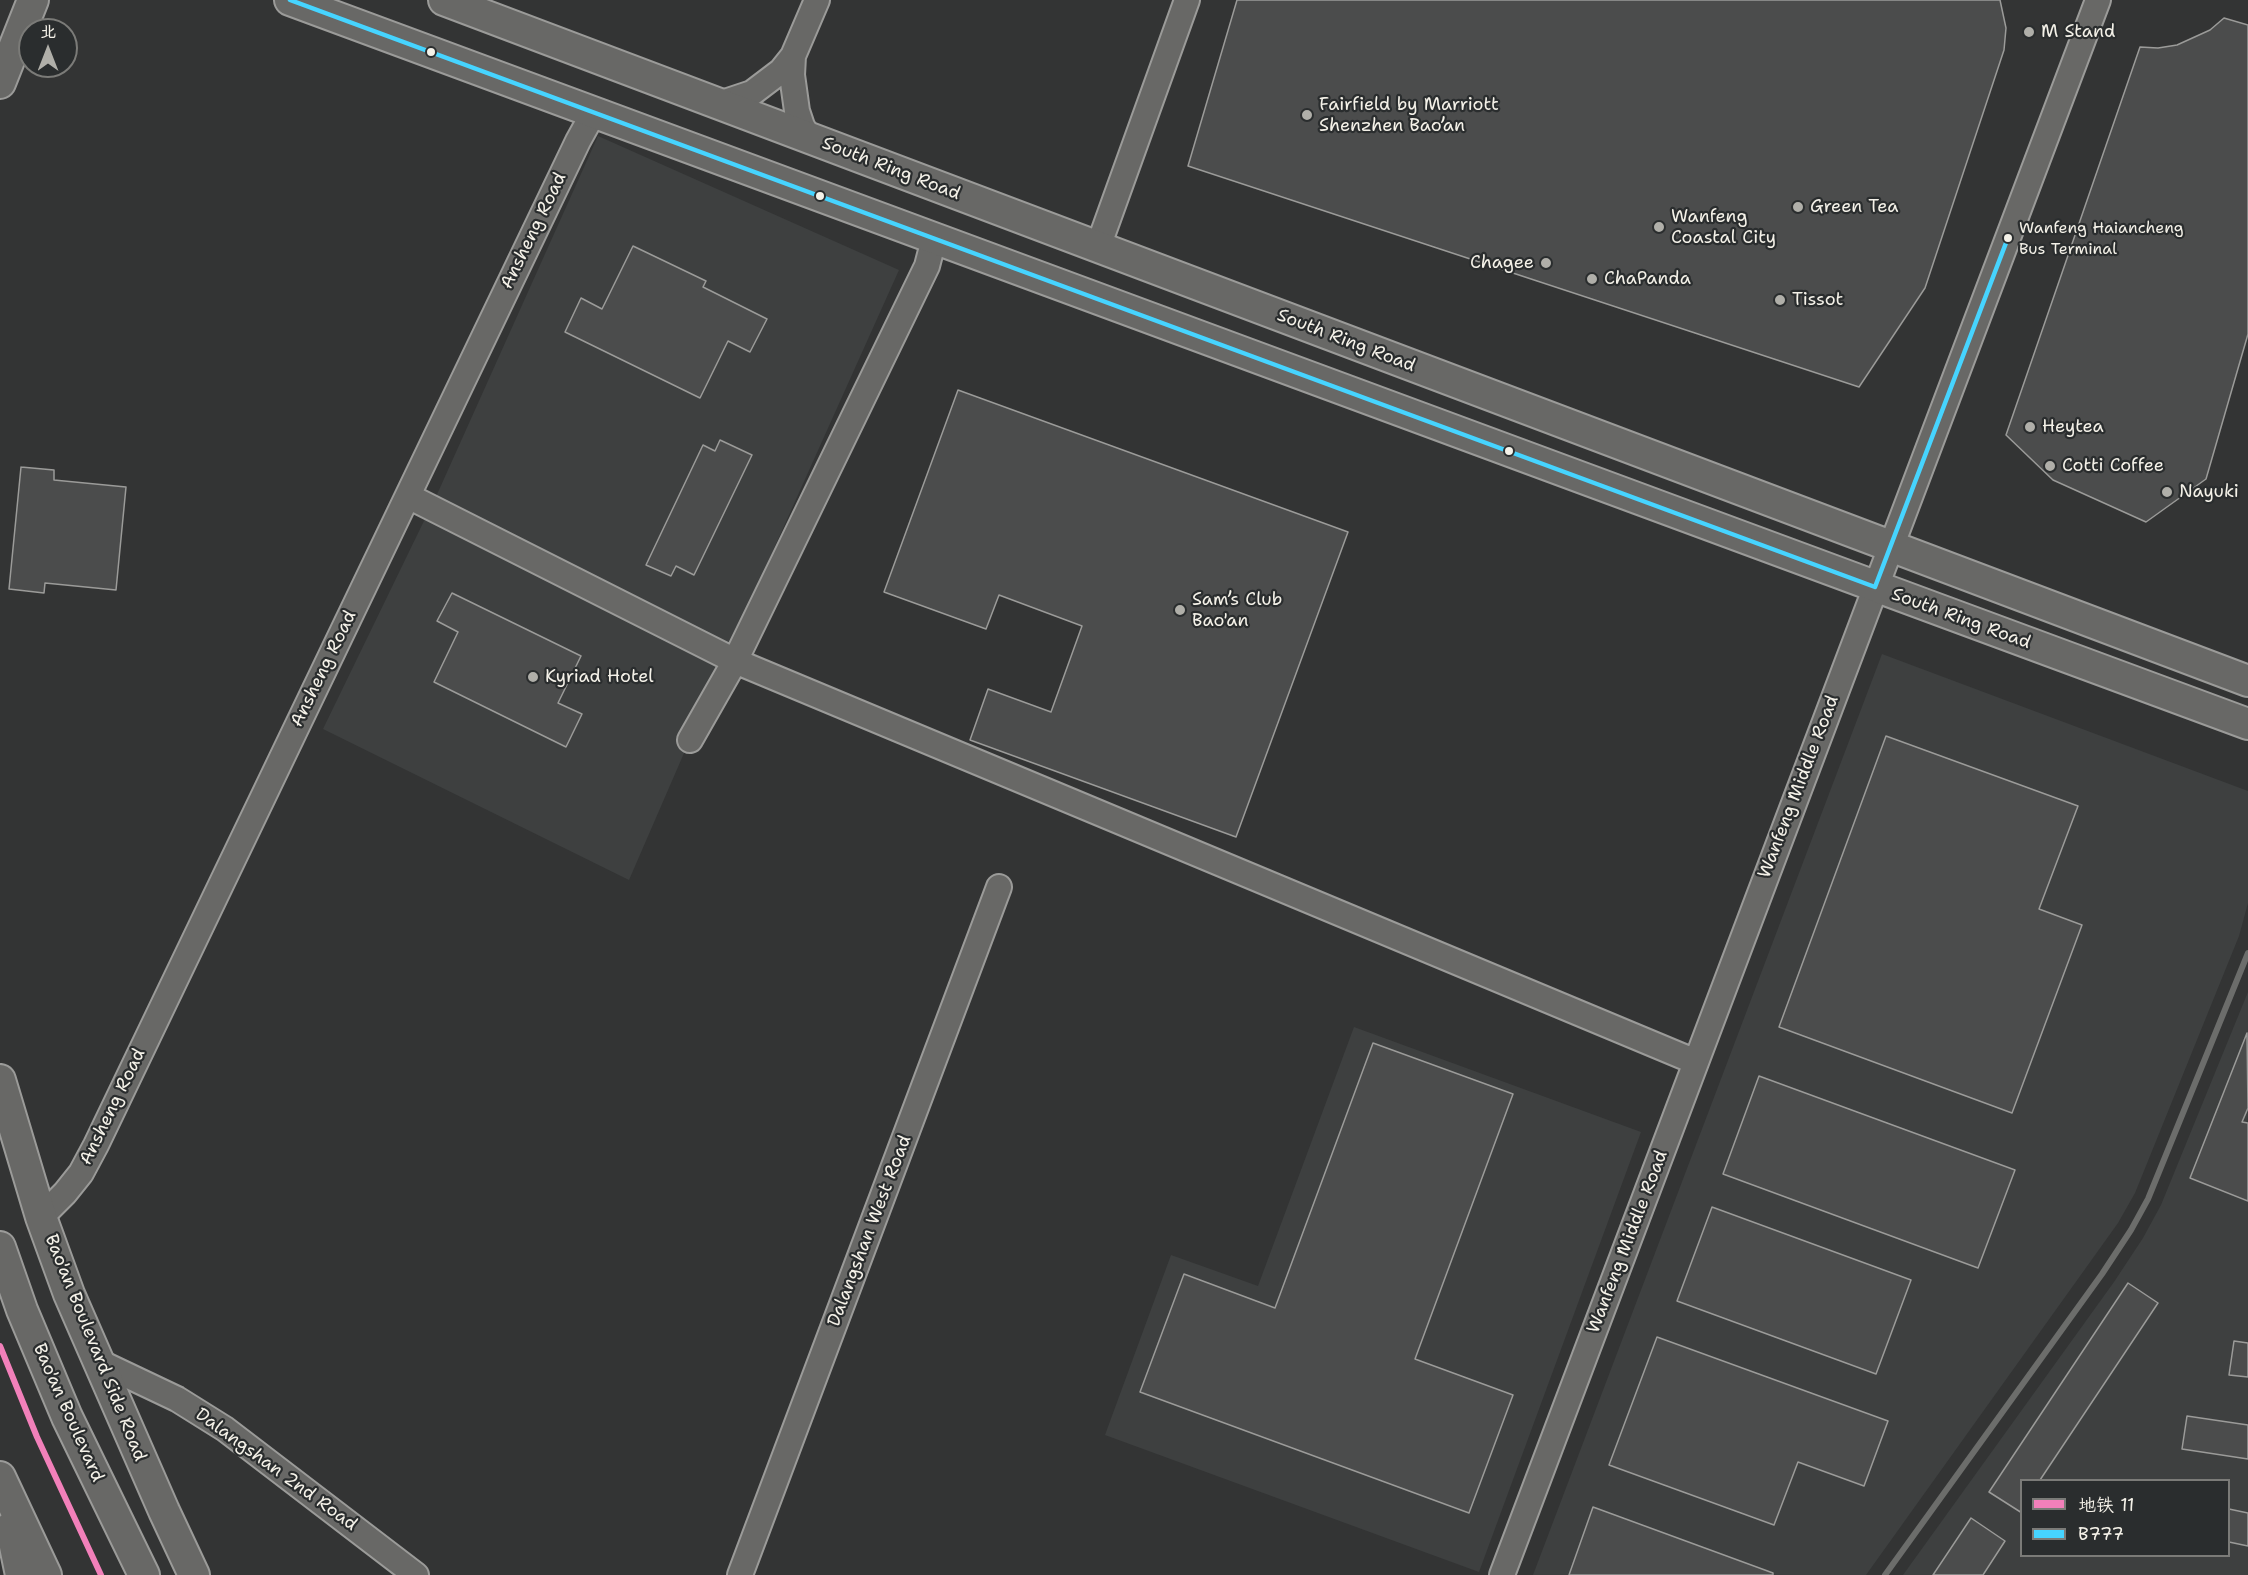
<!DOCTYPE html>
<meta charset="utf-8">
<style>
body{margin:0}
#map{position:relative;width:2248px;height:1575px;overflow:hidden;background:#333434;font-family:"Shantell Sans","LXGW WenKai TC",sans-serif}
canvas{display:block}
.legend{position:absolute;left:2020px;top:1479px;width:210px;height:78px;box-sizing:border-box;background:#2a2d2e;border:2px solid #7b7b78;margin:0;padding:8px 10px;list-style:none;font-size:18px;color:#f4f1e8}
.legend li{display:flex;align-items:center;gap:12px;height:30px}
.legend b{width:30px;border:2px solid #7b7b78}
.north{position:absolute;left:18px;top:18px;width:60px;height:60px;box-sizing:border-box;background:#2a2d2e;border:2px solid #7b7b78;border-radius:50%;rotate:0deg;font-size:16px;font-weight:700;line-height:24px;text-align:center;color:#f4f1e8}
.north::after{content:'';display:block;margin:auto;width:21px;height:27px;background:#b0afa9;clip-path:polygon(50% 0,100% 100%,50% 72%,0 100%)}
</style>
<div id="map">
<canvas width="2248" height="1575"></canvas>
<ul class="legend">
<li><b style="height:8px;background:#f280ba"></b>地铁 11</li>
<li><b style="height:8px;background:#46d4ff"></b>B777</li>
</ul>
<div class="north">北</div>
</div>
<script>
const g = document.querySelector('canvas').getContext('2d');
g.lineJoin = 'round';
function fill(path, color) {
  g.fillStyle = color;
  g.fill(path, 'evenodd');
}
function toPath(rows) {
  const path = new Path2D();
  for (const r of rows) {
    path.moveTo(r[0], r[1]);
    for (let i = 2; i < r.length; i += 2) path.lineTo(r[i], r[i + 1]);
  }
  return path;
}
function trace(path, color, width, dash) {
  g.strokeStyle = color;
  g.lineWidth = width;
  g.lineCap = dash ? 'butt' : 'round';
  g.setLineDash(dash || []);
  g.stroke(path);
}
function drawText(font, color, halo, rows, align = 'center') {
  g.font = font + ' "Shantell Sans",sans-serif';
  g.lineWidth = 4.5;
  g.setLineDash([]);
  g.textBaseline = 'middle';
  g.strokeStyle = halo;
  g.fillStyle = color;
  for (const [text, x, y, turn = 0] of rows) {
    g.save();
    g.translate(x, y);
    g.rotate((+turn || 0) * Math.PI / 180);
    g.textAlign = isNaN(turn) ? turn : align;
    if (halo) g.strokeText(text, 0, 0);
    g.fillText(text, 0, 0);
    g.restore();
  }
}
const built = toPath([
 [598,136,899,270,740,624,629,880,323,729,439,490],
 [1882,654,2248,791,2248,903,2239,936,2135,1193,2118,1223,1866,1575,1533,1575],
 [2248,992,2248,1575,1903,1575,2114,1282,2143,1238,2161,1205],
 [2022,1480,2228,1480,2228,1556,2022,1556],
 [1354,1027,1641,1132,1479,1572,1105,1435,1171,1255,1258,1286]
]);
const stream = toPath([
 [1885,1575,2102,1274,2131,1230,2148,1199,2248,953]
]);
const building = toPath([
 [1237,0,2000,0,2006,28,2004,50,1925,288,1859,387,1188,166,1237,0],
 [2224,18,2248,25,2248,334,2206,479,2146,522,2053,480,2006,435,2140,47,2158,48,2177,45,2210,30,2224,18],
 [633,246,706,281,703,287,767,319,750,352,728,341,700,398,565,332,581,298,602,309,633,246],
 [958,390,1348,532,1236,837,970,740,988,689,1051,712,1082,626,999,595,986,629,884,592,958,390],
 [720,440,752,455,694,575,676,566,671,576,646,565,703,445,715,451,720,440],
 [21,467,54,470,54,480,126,487,116,590,45,583,44,593,9,589,21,467],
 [452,593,581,656,558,703,582,714,566,747,434,682,458,632,437,621,452,593],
 [1886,736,2078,806,2039,909,2082,925,2012,1113,1779,1027,1886,736],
 [2247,1033,2248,1108,2242,1122,2248,1123,2248,1201,2190,1178,2247,1033],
 [1373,1043,1513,1094,1415,1359,1513,1395,1469,1513,1140,1392,1184,1274,1275,1308,1373,1043],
 [1759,1076,2015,1170,1978,1268,1723,1174,1759,1076],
 [1712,1207,1911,1280,1876,1374,1677,1301,1712,1207],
 [2128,1283,2158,1303,2040,1480,2022,1480,2022,1513,1989,1492,2128,1283],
 [1657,1337,1888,1421,1864,1486,1798,1462,1774,1525,1609,1465,1657,1337],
 [2234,1341,2248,1343,2248,1377,2229,1375,2234,1341],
 [2187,1416,2248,1425,2248,1459,2182,1449,2187,1416],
 [1593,1507,1773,1573,1773,1575,1569,1575,1593,1507],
 [2229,1509,2248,1513,2248,1546,2229,1542,2229,1509],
 [1971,1518,2005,1541,1983,1575,1933,1575,1971,1518]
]);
const minor = toPath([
 [793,56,792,75,797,111,802,126,809,138],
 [719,104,752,93,781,71,793,56,817,0],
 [1098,247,1187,0],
 [408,496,735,661,1696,1062],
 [690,740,735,661,927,266,934,239],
 [41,1217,65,1193,81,1173,96,1145,578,141,594,112],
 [97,1361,177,1399,225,1429,416,1575],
 [740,1575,999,887],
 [1502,1575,2098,0]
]);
const major = toPath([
 [290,0,2248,724],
 [444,0,2248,681],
 [0,83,33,0],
 [0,1080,41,1217,69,1294,164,1511,194,1575],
 [0,1247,22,1310,67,1417,144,1575],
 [0,1477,46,1575],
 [11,1527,21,1575]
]);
const bus1 = toPath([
 [290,0,1875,587,2009,235]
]);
const metro1 = toPath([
 [0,1346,37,1437,101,1575]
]);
const markers = [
 [2029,32,6,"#b0afa9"],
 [431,52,5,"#f4f1e8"],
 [1307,115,6,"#b0afa9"],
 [820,196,5,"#f4f1e8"],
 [1798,207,6,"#b0afa9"],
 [1659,227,6,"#b0afa9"],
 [2008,238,5,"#f4f1e8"],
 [1546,263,6,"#b0afa9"],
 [1592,279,6,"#b0afa9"],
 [1780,300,6,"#b0afa9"],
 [2030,427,6,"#b0afa9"],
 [1509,451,5,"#f4f1e8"],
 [2050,466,6,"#b0afa9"],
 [2167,492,6,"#b0afa9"],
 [1180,610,6,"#b0afa9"],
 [533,677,6,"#b0afa9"]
];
const busNames = [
 ["Wanfeng Haiancheng",2019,229],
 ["Bus Terminal",2019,250]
];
const poiNames = [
 ["M Stand",2041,32],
 ["Fairfield by Marriott",1319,105],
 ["Shenzhen Bao’an",1319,126],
 ["Green Tea",1810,207],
 ["Wanfeng",1671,217],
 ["Coastal City",1671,238],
 ["Chagee",1534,263,"right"],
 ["ChaPanda",1604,279],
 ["Tissot",1792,300],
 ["Heytea",2042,427],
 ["Cotti Coffee",2062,466],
 ["Nayuki",2179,492],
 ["Sam’s Club",1192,600],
 ["Bao'an",1192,621],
 ["Kyriad Hotel",545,677]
];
const streetNames = [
 ["South Ring Road",891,169,21],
 ["Ansheng Road",534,231,-64],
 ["South Ring Road",1346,341,21],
 ["South Ring Road",1961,619,20],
 ["Ansheng Road",324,669,-64],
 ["Wanfeng Middle Road",1799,787,-69],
 ["Ansheng Road",113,1107,-64],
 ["Dalangshan West Road",870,1231,-69],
 ["Wanfeng Middle Road",1628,1242,-69],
 ["Bao'an Boulevard Side Road",95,1348,68],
 ["Bao'an Boulevard",68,1413,66],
 ["Dalangshan 2nd Road",276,1470,36]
];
fill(built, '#3e4040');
trace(stream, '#6c6d6b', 6);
fill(building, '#4b4c4c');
trace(building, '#9b9b99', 1.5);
trace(minor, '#9b9b99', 28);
trace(major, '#9b9b99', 34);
trace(minor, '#686866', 24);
trace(major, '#686866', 30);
trace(bus1, '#46d4ff', 4.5);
trace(metro1, '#f280ba', 6);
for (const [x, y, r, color] of markers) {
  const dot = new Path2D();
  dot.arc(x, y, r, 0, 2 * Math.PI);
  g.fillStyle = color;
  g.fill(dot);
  trace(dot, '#2a2d2e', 2);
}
drawText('16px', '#f4f1e8', '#2a2d2e', busNames, 'left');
drawText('18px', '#f4f1e8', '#2a2d2e', poiNames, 'left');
drawText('18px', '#f4f1e8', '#2a2d2e', streetNames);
</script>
